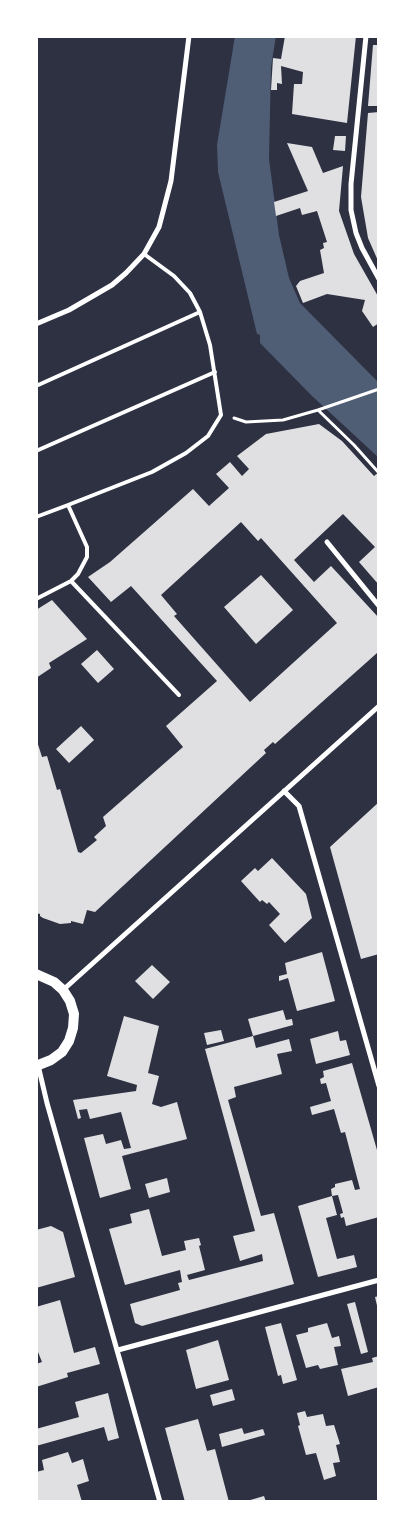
<!DOCTYPE html>
<style>
body{margin:0}
#map{position:relative;width:415px;height:1538px;overflow:hidden;background:#2d3142;font-family:Bitter,serif}
canvas{display:block}
.frame{position:absolute;inset:0;border:38px solid #fff;pointer-events:none}
</style>
<div id="map">
<canvas width="415" height="1538"></canvas>
<div class="frame"></div>
</div>
<script>
const g = document.querySelector('canvas').getContext('2d');
g.lineJoin = 'round';
function fill(path, color) {
  g.fillStyle = color;
  g.fill(path, 'evenodd');
}
function toPath(rows) {
  const path = new Path2D();
  for (const r of rows) {
    path.moveTo(r[0], r[1]);
    for (let i = 2; i < r.length; i += 2) path.lineTo(r[i], r[i + 1]);
  }
  return path;
}
function trace(path, color, width, dash) {
  g.strokeStyle = color;
  g.lineWidth = width;
  g.lineCap = dash ? 'butt' : 'round';
  g.setLineDash(dash || []);
  g.stroke(path);
}
const water = toPath([
 [235,36,276,36,271,67,269,159,279,235,289,278,300,303,379,383,379,458,312,396,260,343,260,335,257,334,218,172,217,145]
]);
const building = toPath([
 [285,36,356,36,347,123,292,114,294,84,302,84,303,72,281,66,282,84,277,83,277,90,271,90,273,58,281,59],
 [373,45,379,45,379,106,368,106],
 [379,112,379,263,368,238,361,197,368,113],
 [335,136,346,136,345,151,333,150],
 [287,143,312,147,323,173,343,166,339,211,354,254,379,298,379,323,373,327,362,311,365,300,327,294,303,303,296,286,300,281,324,273,320,250,324,248,323,243,327,242,317,211,302,215,300,208,276,216,274,202,308,191],
 [319,424,342,441,374,476,379,472,379,585,359,562,375,547,343,514,294,560,314,582,331,566,379,618,379,655,377,653,275,744,273,742,264,750,266,753,95,912,87,910,83,924,71,921,71,923,60,924,43,918,40,916,40,914,36,913,36,738,42,757,47,756,57,790,60,789,78,852,81,853,97,840,94,837,106,826,103,817,183,747,166,726,217,681,131,586,111,602,88,577,110,562,193,489,209,506,229,488,216,474,230,462,242,476,249,469,237,456,266,434],
 [241,522,258,541,261,538,337,623,250,702,174,616,177,614,161,595],
 [261,575,293,610,256,644,224,607],
 [52,600,87,639,49,663,51,668,36,678,36,610],
 [97,650,114,669,98,683,81,664],
 [81,726,94,740,69,763,56,749],
 [379,802,379,954,361,959,330,847],
 [272,858,306,894,312,918,285,943,269,925,280,914,269,902,267,904,262,900,260,902,241,881,255,868,258,871],
 [322,952,335,1001,297,1011,288,978,279,981,279,976,287,974,285,963],
 [152,965,170,982,153,999,135,981],
 [283,1010,286,1020,292,1019,293,1025,253,1036,248,1019],
 [124,1016,159,1026,148,1073,159,1076,152,1104,161,1107,177,1102,187,1139,122,1156,131,1189,100,1198,84,1138,103,1134,106,1144,121,1140,124,1149,131,1148,121,1112,90,1119,87,1109,79,1110,81,1118,78,1119,73,1100,136,1091,137,1085,107,1076],
 [221,1030,224,1041,207,1045,204,1033],
 [338,1031,340,1041,346,1040,350,1055,316,1064,310,1039],
 [253,1036,256,1048,289,1039,292,1051,277,1054,282,1074,234,1087,236,1097,228,1100,261,1216,274,1213,294,1284,142,1326,135,1323,130,1304,180,1290,178,1283,182,1282,180,1270,125,1285,109,1229,132,1223,130,1214,149,1209,162,1256,186,1250,184,1241,199,1238,201,1245,199,1246,205,1270,187,1275,189,1280,263,1261,262,1254,240,1261,233,1236,255,1231,205,1049],
 [352,1063,379,1157,379,1217,346,1226,344,1217,341,1218,340,1214,343,1213,338,1195,332,1196,331,1189,335,1187,335,1184,352,1180,355,1190,360,1189,345,1132,341,1133,334,1109,312,1115,310,1107,331,1101,326,1083,321,1084,320,1079,324,1077,323,1071],
 [167,1178,170,1192,149,1198,145,1184],
 [332,1196,337,1215,326,1218,337,1259,354,1255,357,1267,318,1277,298,1206],
 [51,1226,63,1232,75,1277,36,1288,36,1230],
 [379,1296,379,1310,378,1310,375,1297],
 [60,1300,74,1353,95,1347,100,1364,67,1373,68,1377,36,1387,36,1364,42,1362,36,1347,36,1307],
 [355,1302,368,1352,361,1354,347,1304],
 [281,1323,297,1380,283,1384,281,1375,278,1376,265,1327],
 [327,1323,332,1338,339,1336,341,1346,334,1347,338,1365,320,1369,318,1365,306,1368,296,1335,308,1332,308,1328],
 [218,1340,229,1380,196,1389,186,1350],
 [379,1356,379,1387,348,1396,341,1369,373,1362,372,1358],
 [232,1389,235,1400,213,1406,210,1395],
 [108,1393,119,1438,108,1441,104,1427,36,1446,36,1429,79,1417,75,1402],
 [305,1411,307,1417,323,1414,326,1426,334,1425,340,1444,336,1445,340,1462,333,1463,336,1476,324,1480,316,1453,306,1455,298,1426,300,1425,297,1413],
 [198,1419,207,1451,215,1449,229,1502,185,1502,165,1428],
 [242,1428,244,1434,263,1429,265,1435,222,1447,219,1434],
 [68,1452,72,1463,83,1459,89,1481,77,1485,82,1502,36,1502,36,1472,44,1470,42,1460],
 [264,1496,266,1502,247,1502,247,1501]
]);
const path = toPath([
 [318,410,379,389],
 [234,418,246,422,283,420,318,410,354,445,379,473]
]);
const service = toPath([
 [36,386,200,312],
 [36,451,215,372],
 [36,517,68,505],
 [71,581,179,695],
 [36,599,71,581,78,574,87,557,87,547,68,505,152,472,186,453,208,436,221,415,210,345,200,312,190,293,174,276,144,254]
]);
const minor = toPath([
 [366,36,351,184,351,210,356,233,362,248,379,279],
 [36,324,69,310,112,285,126,273,144,254,159,227,171,181,189,36],
 [327,542,379,606],
 [284,791,299,806,379,1086],
 [63,990,379,706],
 [38,1065,47,1103,160,1502],
 [118,1350,379,1280]
]);
const secondary = toPath([
 [36,974,54,982,63,990,70,1001,74,1014,73,1028,69,1041,62,1052,51,1060,36,1066]
]);
fill(water, '#4f5d75');
fill(building, '#e0e0e3');
trace(path, '#fff', 3);
trace(service, '#fff', 4);
trace(minor, '#fff', 5);
trace(secondary, '#fff', 10);
</script>
